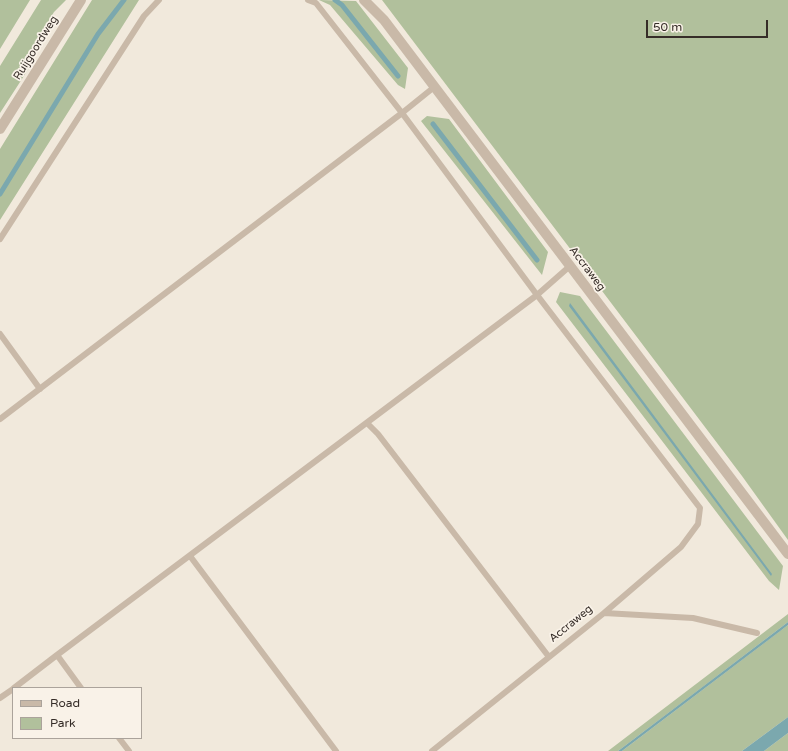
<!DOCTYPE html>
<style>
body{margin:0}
#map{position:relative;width:788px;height:751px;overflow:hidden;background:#f1e9dc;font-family:"Varela Round",sans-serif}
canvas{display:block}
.legend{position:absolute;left:12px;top:687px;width:130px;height:52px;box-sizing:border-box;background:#f9f2e8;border:1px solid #aba39b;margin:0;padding:5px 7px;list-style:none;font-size:12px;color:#362d28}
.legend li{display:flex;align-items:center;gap:8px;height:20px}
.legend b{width:20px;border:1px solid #aba39b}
.scale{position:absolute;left:646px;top:20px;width:122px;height:18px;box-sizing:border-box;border:2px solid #362d28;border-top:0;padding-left:5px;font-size:12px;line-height:14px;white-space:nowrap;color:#362d28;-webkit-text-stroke:3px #f9f2e8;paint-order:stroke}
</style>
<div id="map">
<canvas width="788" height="751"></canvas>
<ul class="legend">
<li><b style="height:5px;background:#c9b9a8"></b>Road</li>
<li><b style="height:11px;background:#b1c09c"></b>Park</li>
</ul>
<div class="scale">50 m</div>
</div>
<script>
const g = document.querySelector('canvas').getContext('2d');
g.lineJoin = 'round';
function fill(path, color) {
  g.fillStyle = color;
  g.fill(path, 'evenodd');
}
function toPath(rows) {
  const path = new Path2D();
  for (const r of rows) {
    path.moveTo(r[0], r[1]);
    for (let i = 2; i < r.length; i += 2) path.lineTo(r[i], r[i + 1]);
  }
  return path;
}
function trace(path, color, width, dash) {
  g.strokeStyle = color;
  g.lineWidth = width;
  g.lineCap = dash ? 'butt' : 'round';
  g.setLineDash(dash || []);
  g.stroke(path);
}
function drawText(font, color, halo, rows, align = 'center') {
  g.font = font + ' "Varela Round",sans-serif';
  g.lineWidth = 3.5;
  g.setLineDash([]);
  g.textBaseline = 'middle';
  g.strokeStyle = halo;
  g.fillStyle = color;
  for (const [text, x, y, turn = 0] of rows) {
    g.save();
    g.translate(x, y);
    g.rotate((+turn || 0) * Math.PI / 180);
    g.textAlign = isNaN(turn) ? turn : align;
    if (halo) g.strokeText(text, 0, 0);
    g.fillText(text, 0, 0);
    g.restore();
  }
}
const green = toPath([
 [0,0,30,0,0,49],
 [41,0,66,0,54,12,33,47,31,65,0,113,0,66],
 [92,0,139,0,0,220,0,149],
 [319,0,356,1,408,68,405,89,398,85,330,5],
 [382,0,788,0,788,540,742,476],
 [427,116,449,119,548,252,542,275,421,121],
 [560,292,580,296,783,566,779,590,769,581,556,302],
 [788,614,788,622,692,695,618,751,608,751],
 [788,625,788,717,742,751,622,751],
 [788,733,788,751,764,751]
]);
const water = toPath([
 [570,303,772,574,771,576,569,306],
 [788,622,788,625,779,632,622,751,618,751],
 [788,717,788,733,764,751,742,751]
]);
const stream = toPath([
 [335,0,342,5,398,76],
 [433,124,537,260],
 [0,194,98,34,124,0]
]);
const service = toPath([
 [308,0,316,3,402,113,537,295,700,508,698,524,681,547,604,613],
 [0,239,144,16,159,0],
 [0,334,40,389],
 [0,419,402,113,433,88],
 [367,423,378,434,549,657],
 [190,556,336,751],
 [14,688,57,655],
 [81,688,57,655,537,295,570,266],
 [0,698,13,689],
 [119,738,129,751],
 [432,751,604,613,693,618,757,633]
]);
const minor = toPath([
 [364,0,384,20,788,554],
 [0,129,81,0]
]);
const streetNames = [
 ["Ruijgoordweg",36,48,-58],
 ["Accraweg",587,269,53],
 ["Accraweg",571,624,-39]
];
fill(green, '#b1c09c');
fill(water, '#7ba8ae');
trace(stream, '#7ba8ae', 5);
trace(service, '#c9b9a8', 6);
trace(minor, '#c9b9a8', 10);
drawText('11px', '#362d28', '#f9f2e8', streetNames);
</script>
